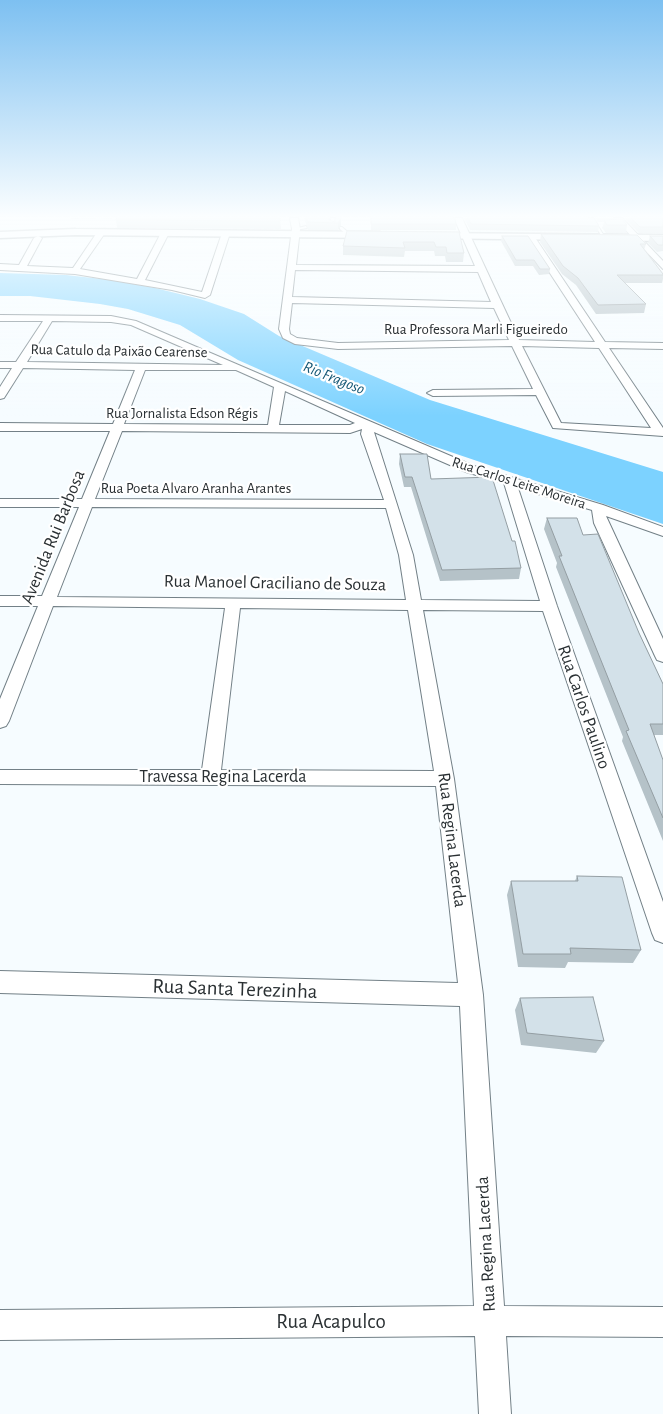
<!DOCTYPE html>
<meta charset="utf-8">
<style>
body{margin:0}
canvas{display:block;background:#f6fcff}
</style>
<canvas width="663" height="1414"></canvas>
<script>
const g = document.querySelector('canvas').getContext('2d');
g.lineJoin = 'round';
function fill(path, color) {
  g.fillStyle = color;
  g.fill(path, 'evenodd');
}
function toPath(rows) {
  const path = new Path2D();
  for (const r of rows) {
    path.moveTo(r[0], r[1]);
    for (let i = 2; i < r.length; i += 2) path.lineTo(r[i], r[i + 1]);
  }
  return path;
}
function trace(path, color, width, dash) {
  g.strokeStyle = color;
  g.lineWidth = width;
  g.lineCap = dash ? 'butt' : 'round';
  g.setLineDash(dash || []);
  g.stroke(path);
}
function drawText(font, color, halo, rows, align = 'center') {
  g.font = font + ' "Alegreya Sans",sans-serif';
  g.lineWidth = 4.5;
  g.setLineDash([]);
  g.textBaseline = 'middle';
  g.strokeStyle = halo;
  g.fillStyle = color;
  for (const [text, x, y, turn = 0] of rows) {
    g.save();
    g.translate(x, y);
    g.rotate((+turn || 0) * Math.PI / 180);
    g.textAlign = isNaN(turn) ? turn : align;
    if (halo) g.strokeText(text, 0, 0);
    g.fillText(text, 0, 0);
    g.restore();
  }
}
const water = toPath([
 [0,273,66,275,111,280,155,288,200,299,244,314,279,336,430,400,663,472,663,524,427,444,238,360,180,325,128,309,100,304,30,296,0,296]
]);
const lane = toPath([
 [331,218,335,218,334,227,331,226,331,218],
 [589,218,593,218,606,239,604,239,589,218],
 [306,226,307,228,296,230,294,229,306,226],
 [340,227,342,227,350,234,350,236,348,236,340,229,340,227]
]);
const street = toPath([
 [290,218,298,218,300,229,296,265,475,266,454,218,462,218,519,340,595,342,527,238,534,236,605,342,663,343,663,349,609,348,663,428,663,436,553,428,536,395,433,396,427,393,433,390,533,389,512,346,338,349,295,344,283,338,279,329,292,229,290,218],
 [295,270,478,272,491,302,292,297,295,270],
 [292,303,494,308,509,340,338,343,297,338,290,334,289,329,292,303],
 [522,346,599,348,651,428,561,423,522,346],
 [614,218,622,218,663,261,663,269,614,218],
 [98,231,105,233,80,269,137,279,161,233,165,231,169,233,145,280,202,292,222,233,226,231,230,233,210,295,205,298,172,290,75,274,0,270,0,264,19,265,34,238,38,236,42,238,27,266,73,268,98,231],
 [0,315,111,316,136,321,474,466,603,505,663,527,663,536,606,516,663,639,663,662,657,660,655,656,594,523,592,510,518,488,557,606,663,902,663,943,655,940,652,933,543,611,423,610,454,779,483,995,504,1306,663,1307,663,1337,506,1336,511,1414,479,1414,475,1336,0,1340,0,1310,474,1306,460,1006,0,993,0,971,458,983,436,786,0,784,0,770,202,770,225,608,53,606,9,721,6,726,0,728,0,699,38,606,0,606,0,596,42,596,79,507,0,507,0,499,82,499,110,431,0,431,0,423,113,424,135,370,23,368,4,398,0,399,0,387,12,368,0,368,0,362,16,362,43,321,0,321,0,315],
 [52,321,111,322,131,325,223,365,27,362,52,321],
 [145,370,236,370,274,387,268,425,124,424,145,370],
 [285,391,355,423,350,425,279,425,285,391],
 [362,429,361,434,384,500,95,499,122,431,350,433,362,429],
 [374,432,466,472,504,483,540,601,421,600,413,555,374,432],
 [92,507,386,508,399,555,406,600,57,597,92,507],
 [240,608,408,610,434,771,221,770,240,608]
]);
const secondary = toPath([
 [75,229,380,232,386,235,380,238,75,235,0,238,0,232,75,229],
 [427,233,663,235,663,241,423,238,421,236,427,233]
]);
const wall = toPath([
 [71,218,280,218,281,229,117,228,116,220,117,218,71,219],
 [304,218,331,218,330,220,335,222,336,218,341,225,338,230,308,230],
 [371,218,456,224,456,230,371,230],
 [464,218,594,218,599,226,598,232,470,230],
 [595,218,617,218,617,220,627,225,626,233,606,233,602,228,604,222,598,222],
 [624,218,663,218,663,234,639,233],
 [459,232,464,253,463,262,446,262,445,256,435,256,434,251,405,251,404,257,343,255,343,246],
 [541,234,646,244,644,250,663,274,663,279,662,283,625,283,646,304,644,313,596,314,576,285,562,274,540,242],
 [502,236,550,269,549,274,539,275,533,266,515,266,501,241],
 [650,236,663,236,663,251,657,252,648,243],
 [400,454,431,479,521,568,519,579,440,581,411,487,404,487,399,464],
 [547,518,583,535,639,633,663,684,663,735,654,735,663,761,663,841,622,741,623,737,556,567,557,563,544,529],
 [577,876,641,950,633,963,568,962,565,968,518,967,507,895,511,881,575,881],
 [520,998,604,1041,596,1053,521,1045,515,1010]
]);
const shadedWall = toPath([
 [341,218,341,225,338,230,338,223]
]);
const building = toPath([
 [117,218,280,218,280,221,116,220,117,218],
 [306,218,330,218,329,220,335,222,335,218,341,218,338,223,308,222,306,218],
 [371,218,455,218,456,224,371,224,371,218],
 [468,218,594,218,599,226,471,224,468,218],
 [631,218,663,218,663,227,640,227,631,218],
 [622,219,627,225,607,225,604,220,622,219],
 [347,231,459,232,464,253,447,253,446,247,436,247,434,242,403,242,405,248,343,246,347,231],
 [541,234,637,235,646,244,640,244,663,274,663,275,617,275,646,304,598,305,578,278,563,266,541,234],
 [502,236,528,236,550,269,540,269,534,260,516,260,502,236],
 [650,236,663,236,663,245,658,245,650,236],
 [400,454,427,454,431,479,492,477,512,541,515,541,521,568,442,570,412,477,405,477,400,454],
 [547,518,577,518,583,535,598,534,639,633,663,684,663,724,650,724,663,760,663,818,626,731,629,730,559,556,562,556,547,518],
 [577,876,622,877,641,950,570,948,571,954,523,954,511,881,578,881,577,876],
 [593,997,604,1041,527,1033,520,998,593,997]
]);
const farStreetnames = [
 ["Rua Professora Marli Figueiredo",476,329],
 ["Rua Catulo da Paixão Cearense",119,351,1],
 ["Rua Jornalista Edson Régis",182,413],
 ["Rua Carlos Leite Moreira",519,483,18],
 ["Rua Poeta Alvaro Aranha Arantes",196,488]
];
const farWaternames = [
 ["Rio Fragoso",334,378,22]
];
const streetNames = [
 ["Avenida Rui Barbosa",53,537,-68],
 ["Rua Manoel Graciliano de Souza",275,583,1],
 ["Rua Carlos Paulino",584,707,71],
 ["Travessa Regina Lacerda",223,777],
 ["Rua Regina Lacerda",452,840,83],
 ["Rua Regina Lacerda",486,1244,-93]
];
const nearStreetnames = [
 ["Rua Santa Terezinha",235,989,2],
 ["Rua Acapulco",331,1322]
];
fill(water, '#7cd2ff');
trace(lane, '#738087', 2);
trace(street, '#738087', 2);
trace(secondary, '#738087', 3);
fill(lane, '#fff');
fill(street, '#fff');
fill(secondary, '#fff');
fill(wall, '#b5c2c8');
fill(shadedWall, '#949ea3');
fill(building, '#d3e1e9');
trace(building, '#949ea3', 1);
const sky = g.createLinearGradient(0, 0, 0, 416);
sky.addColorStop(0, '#7dc0f1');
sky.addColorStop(0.52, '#fbfeff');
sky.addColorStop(1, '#fbfeff00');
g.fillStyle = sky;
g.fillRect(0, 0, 663, 416);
drawText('15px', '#2a3033', '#fff', farStreetnames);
drawText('italic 16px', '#145775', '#fff', farWaternames);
drawText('18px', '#2a3033', '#fff', streetNames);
drawText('21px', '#2a3033', '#fff', nearStreetnames);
</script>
